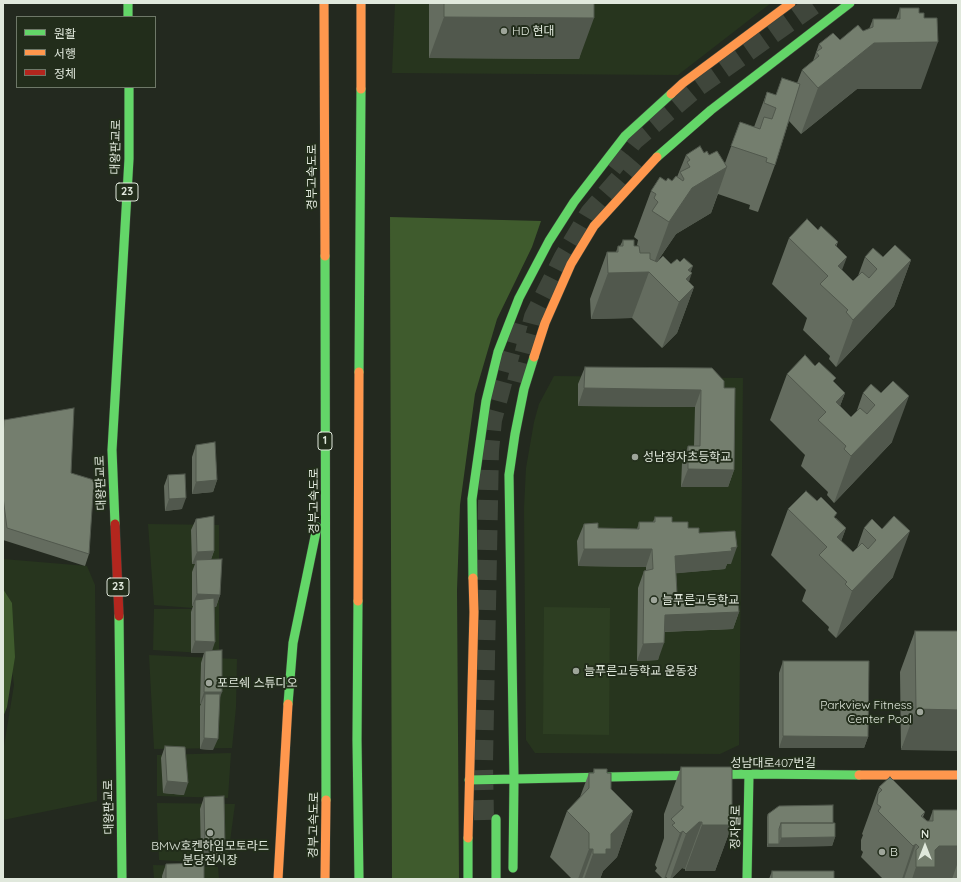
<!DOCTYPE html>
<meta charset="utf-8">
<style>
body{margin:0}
#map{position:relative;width:961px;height:882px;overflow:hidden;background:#23291f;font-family:Quicksand,"Noto Sans KR",sans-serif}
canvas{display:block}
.frame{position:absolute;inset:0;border:4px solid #e0e8dc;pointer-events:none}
.legend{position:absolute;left:16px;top:16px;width:140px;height:72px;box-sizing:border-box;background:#222d1b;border:1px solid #6e7868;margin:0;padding:5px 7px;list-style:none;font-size:12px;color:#e0e8dc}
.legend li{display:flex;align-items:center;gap:8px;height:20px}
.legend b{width:20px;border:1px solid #6e7868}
.north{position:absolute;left:905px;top:826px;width:40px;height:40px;-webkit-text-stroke:3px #222d1b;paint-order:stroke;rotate:0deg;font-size:11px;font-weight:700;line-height:16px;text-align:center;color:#e0e8dc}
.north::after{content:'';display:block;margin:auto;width:14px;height:18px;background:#e0e8dc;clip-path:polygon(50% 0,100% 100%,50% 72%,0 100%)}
</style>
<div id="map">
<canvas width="961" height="882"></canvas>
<div class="frame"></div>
<ul class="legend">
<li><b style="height:5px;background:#63d668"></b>원활</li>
<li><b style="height:5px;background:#ff974d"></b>서행</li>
<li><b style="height:5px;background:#b3261e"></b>정체</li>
</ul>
<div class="north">N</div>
</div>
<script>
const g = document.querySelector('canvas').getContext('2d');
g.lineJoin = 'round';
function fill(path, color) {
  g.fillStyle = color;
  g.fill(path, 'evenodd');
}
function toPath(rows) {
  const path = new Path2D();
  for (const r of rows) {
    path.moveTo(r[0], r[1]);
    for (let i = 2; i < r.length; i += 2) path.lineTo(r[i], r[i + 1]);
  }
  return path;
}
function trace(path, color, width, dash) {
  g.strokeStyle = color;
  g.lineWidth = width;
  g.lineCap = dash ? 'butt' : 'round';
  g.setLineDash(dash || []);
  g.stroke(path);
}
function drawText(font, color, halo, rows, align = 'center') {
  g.font = font + ' Quicksand,"Noto Sans KR",sans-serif';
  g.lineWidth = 4;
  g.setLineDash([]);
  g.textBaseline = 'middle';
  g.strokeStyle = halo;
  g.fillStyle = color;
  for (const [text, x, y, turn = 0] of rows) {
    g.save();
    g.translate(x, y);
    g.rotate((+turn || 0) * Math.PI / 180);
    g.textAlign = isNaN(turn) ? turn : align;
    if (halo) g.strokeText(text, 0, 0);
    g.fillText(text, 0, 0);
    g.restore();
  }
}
const built = toPath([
 [395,3,771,3,678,75,392,73],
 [554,376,743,378,739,745,720,754,535,753,526,740,524,509,526,468,534,422,539,404],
 [148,524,219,525,219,654,153,650,154,609,207,609,154,605],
 [3,559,87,566,95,585,97,801,3,820,3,752,14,685,5,613,3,608],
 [149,655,237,659,236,707,232,748,154,749],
 [231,753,228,798,157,796,157,755],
 [157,803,235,804,227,864,159,860],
 [153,865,218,867,219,879,154,879]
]);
const green = toPath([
 [544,607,610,608,609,735,543,734]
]);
const forest = toPath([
 [390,217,541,221,532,247,497,319,475,394,460,505,457,590,459,879,392,879],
 [3,589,12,603,15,657,7,707,3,717]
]);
const highwayTunnel = toPath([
 [612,168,634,140,697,87,816,3],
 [517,382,534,317,564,257,590,213,635,161],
 [484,820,483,762,489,451,492,420,520,316]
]);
const fast = toPath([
 [128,3,128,17],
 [657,157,711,110,850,3],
 [325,256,326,800],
 [359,372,361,89],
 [115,524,112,450,129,159,129,87],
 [473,578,472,499,486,401,498,352,519,298,549,241,574,202,625,136,671,94],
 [358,601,357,740,359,879],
 [119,616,122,879],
 [288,704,293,643,317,527],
 [469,780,749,774,859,775],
 [496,819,496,879],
 [468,838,468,879],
 [513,868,514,779,509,475,515,434,524,389,534,357],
 [747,879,749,774]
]);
const slow = toPath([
 [324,3,325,256],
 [361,89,361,3],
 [671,94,683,83,791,3],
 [534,357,545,323,571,264,594,226,657,157],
 [358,601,359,372],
 [859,775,958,775],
 [468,838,474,612,473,578],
 [278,879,288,704],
 [325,879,326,800]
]);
const jam = toPath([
 [115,524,119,616]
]);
const wall = toPath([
 [429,3,594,3,579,59,429,58],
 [900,8,921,89,857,89,801,134,789,121,775,165,758,212,749,209,750,205,718,194,711,213,676,234,657,262,671,264,690,272,689,282,694,287,677,333,662,348,632,318,591,319,590,299,607,252,616,252,618,246,620,246,623,240,634,246,638,246,637,245,638,240,634,237,651,191,666,181,672,181,677,177,686,155,704,153,725,163,740,122,754,127,767,92,776,95,782,78,797,83,802,70,813,61,819,44,840,40,869,29,873,19,896,19],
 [818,230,838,242,836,247,842,270,853,281,858,276,865,257,883,257,911,260,894,306,836,367,829,359,830,356,803,330,807,318,772,284,789,238],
 [815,366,845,393,840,406,851,417,856,413,863,393,871,384,892,442,834,503,827,495,828,492,801,466,805,455,770,420,787,374],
 [585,367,724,388,734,470,728,487,681,487,682,463,688,446,694,446,695,407,578,406,578,384],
 [4,420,71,473,89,554,85,566,3,540,3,424],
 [196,445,217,480,213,492,192,494,192,457],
 [168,475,182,509,165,511,164,486],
 [788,509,836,518,846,528,841,541,853,552,857,548,864,528,872,519,893,577,836,638,828,630,829,627,802,601,806,590,771,555],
 [655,517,672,522,699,533,731,564,727,564,725,569,676,573,677,594,739,612,733,629,664,632,658,660,637,661,638,588,644,571,646,571,646,567,578,566,577,541,584,524,598,528,637,529,639,522,653,522],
 [196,519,214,551,211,559,220,595,216,607,214,607,212,651,219,698,213,750,200,749,200,706,201,704,200,704,201,663,204,653,191,653,191,612,193,606,192,606,192,572,195,564,192,564,191,530],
 [915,631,958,631,901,750,900,672],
 [783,661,868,737,864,748,779,748,779,673],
 [165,746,184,795,163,793,161,758],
 [681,767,732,825,715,871,685,871,685,869,682,868,671,879,668,879,666,877,664,879,663,879,655,871,657,868,655,865,664,838,664,814],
 [594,769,607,773,611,789,633,811,617,857,603,871,600,879,572,879,550,857,567,811,580,797,589,773,593,773],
 [879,787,925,812,923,817,927,821,929,821,933,810,958,810,958,879,883,879,861,857,863,852,861,850,861,840,863,835,862,834],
 [204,797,225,846,221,858,201,858,200,809],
 [768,814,833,823,835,837,832,846,767,847,767,817],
 [166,864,204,879,162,879,162,876],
 [772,871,834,879,769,879]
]);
const shadedWall = toPath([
 [444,17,594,18,579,59,429,58],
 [938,42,921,89,857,89,801,134,818,88,874,43],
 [727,167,711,213,676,234,652,269,669,222,692,188],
 [847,257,832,296,838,266],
 [911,260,894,306,836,367,853,320],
 [693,266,689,277,692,273,683,298,694,287,677,333,662,348,679,302,688,270],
 [649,272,632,318,591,319,608,273],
 [584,388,701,390,695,407,578,406],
 [845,393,830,432,836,402],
 [909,396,892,442,834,503,851,456],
 [688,469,734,470,728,487,681,487],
 [217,480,213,492,192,494,196,482],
 [186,498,182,509,165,511,169,499],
 [846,528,832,567,837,537],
 [910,531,893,577,836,638,852,591],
 [737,547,731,564,727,564,725,569,669,574,675,556],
 [584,549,652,549,646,567,578,566],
 [214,551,210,563,196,560,195,564,192,564,197,552],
 [197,594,220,595,216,607,195,606,195,600,193,606,192,606],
 [739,612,733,629,658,632,665,615],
 [195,641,215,642,211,654,205,651,204,653,191,653],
 [664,643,658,660,637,661,643,644],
 [204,692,222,692,218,703,205,694,201,704,200,704],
 [916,709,958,710,958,751,901,750],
 [783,736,868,737,864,748,779,748],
 [204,738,218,739,213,750,200,749],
 [167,781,188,783,184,795,163,793],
 [633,811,617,857,603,871,600,879,584,879,593,854,611,834],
 [699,822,702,822,685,869,682,868,671,879,670,879,686,834],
 [702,825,732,825,715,871,685,871],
 [683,831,666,877,664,879,680,833],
 [835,837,832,846,767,847,768,844,779,844,781,838],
 [916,844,904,879,902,879,913,846],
 [225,846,221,858,201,858,205,847],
 [939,846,958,846,958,862,952,879,912,879,916,867],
 [589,849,593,849,582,879,578,879]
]);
const building = toPath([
 [444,3,594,3,594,18,444,17,444,3],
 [900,8,919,8,919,13,924,13,924,18,937,18,938,42,874,43,818,88,802,70,819,56,816,52,822,48,819,44,833,33,840,40,858,25,863,31,873,27,873,19,900,19,900,8],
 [782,78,800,84,775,165,766,162,767,158,731,146,740,122,760,129,764,117,772,119,776,108,764,103,767,92,776,95,782,78],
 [700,146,704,153,707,151,709,155,717,151,727,167,692,188,669,222,652,211,658,202,654,198,656,194,651,191,660,177,666,181,668,178,672,181,676,176,683,181,684,179,680,172,690,167,687,162,690,160,686,155,700,146],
 [807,219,818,230,821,226,838,242,835,245,847,257,838,266,853,281,862,272,869,278,877,269,865,257,873,248,883,257,895,245,911,260,853,320,846,312,848,310,820,284,828,276,789,238,807,219],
 [623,240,634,240,634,246,639,246,640,253,650,253,650,259,657,262,663,256,671,264,677,259,680,262,684,258,693,266,688,270,692,273,686,279,694,287,679,302,649,272,608,273,607,252,618,252,618,246,623,246,623,240],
 [805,355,815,366,819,362,836,378,833,381,845,393,836,402,851,417,860,408,867,414,875,405,863,393,871,384,881,393,893,381,909,396,851,456,844,449,846,446,818,420,826,412,787,374,805,355],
 [585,367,712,368,724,381,724,388,735,388,734,470,688,469,688,446,700,446,701,390,584,388,585,367],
 [74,408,71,473,94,480,89,554,7,528,3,497,3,439,4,420,74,408],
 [215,442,217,480,196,482,196,445,215,442],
 [185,474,186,498,169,499,168,475,185,474],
 [806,491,817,501,821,497,837,513,834,517,846,528,837,537,853,552,862,543,868,549,876,540,864,528,872,519,882,529,894,516,910,531,852,591,845,584,847,582,819,555,827,547,788,509,806,491],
 [214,516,214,551,197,552,196,519,214,516],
 [655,517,672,517,672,522,688,522,688,528,699,528,699,533,735,531,737,547,731,548,732,551,675,556,677,594,737,595,739,612,665,615,664,643,643,644,644,571,653,569,652,549,584,549,584,524,598,523,598,528,639,529,639,522,655,522,655,517],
 [222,559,220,595,197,594,196,560,222,559],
 [214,598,215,642,195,641,195,600,214,598],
 [915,631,958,631,958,710,916,709,915,631],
 [222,650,222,692,204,692,205,651,222,650],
 [783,661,869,661,868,737,783,736,783,661],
 [205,694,220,694,218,739,204,738,205,694],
 [165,746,185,747,188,783,167,781,165,746],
 [681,767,732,767,732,825,702,825,702,822,699,822,686,834,683,831,680,833,672,825,675,823,671,819,683,808,683,806,681,806,681,767],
 [594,769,607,769,607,773,611,773,611,789,633,811,611,834,611,849,606,849,606,854,593,854,593,849,589,849,589,833,567,811,589,788,589,773,594,773,594,769],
 [890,777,925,812,921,816,927,821,933,821,933,810,958,810,958,846,939,846,935,850,935,867,916,867,916,850,919,847,916,844,913,846,878,811,881,807,877,804,878,794,882,790,879,787,890,777],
 [224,796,225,846,205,847,204,797,224,796],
 [833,805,833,823,781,823,779,829,779,844,768,844,768,814,779,806,833,805],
 [781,823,835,823,835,837,781,838,781,823],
 [204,863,204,879,166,879,166,864,204,863],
 [772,871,834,871,834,879,772,879,772,871]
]);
const markers = [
 [504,31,4,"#9ea59a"],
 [635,457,4,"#9ea59a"],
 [654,600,4,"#9ea59a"],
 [576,671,4,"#9ea59a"],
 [209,683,4,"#9ea59a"],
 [920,712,4,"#9ea59a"],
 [210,833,4,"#9ea59a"],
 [882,852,4,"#9ea59a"]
];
const shields = [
 [127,192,22],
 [325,441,14],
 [118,587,22]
];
const shieldNames = [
 ["23",127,192],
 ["1",325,441],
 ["23",118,587]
];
const poiNames = [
 ["HD 현대",512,31],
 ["성남정자초등학교",643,457],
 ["늘푸른고등학교",662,600],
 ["늘푸른고등학교 운동장",584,671],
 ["포르쉐 스튜디오",217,683],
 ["Parkview Fitness",912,705,"right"],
 ["Center Pool",912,719,"right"],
 ["BMW호켄하임모토라드",210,846,"center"],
 ["분당전시장",210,860,"center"],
 ["B",890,852]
];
const streetNames = [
 ["대왕판교로",116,147,-89],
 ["경부고속도로",312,177,-90],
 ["대왕판교로",101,483,-92],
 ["경부고속도로",314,501,-90],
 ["성남대로407번길",773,763],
 ["대왕판교로",109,807,-91],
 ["경부고속도로",314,825,-89],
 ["정자일로",736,827,-89]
];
fill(built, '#27351e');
fill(green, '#2d3e22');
fill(forest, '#3f5b2d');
trace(highwayTunnel, '#3f463b', 20, [20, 10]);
trace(fast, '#3e443b', 10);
trace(slow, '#3e443b', 10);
trace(jam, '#3e443b', 10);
trace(fast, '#63d668', 9);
trace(slow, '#ff974d', 9);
trace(jam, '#b3261e', 9);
fill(wall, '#646c5f');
fill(shadedWall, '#51584d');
fill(building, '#747e6e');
trace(building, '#51584d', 1);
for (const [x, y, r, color] of markers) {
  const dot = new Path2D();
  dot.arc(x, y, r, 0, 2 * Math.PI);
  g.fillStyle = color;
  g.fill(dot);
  trace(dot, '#222d1b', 1.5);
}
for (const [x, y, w] of shields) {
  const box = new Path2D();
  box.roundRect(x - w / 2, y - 9, w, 18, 3);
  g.fillStyle = '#222d1b';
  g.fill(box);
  trace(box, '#e0e8dc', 1);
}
drawText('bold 11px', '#e0e8dc', null, shieldNames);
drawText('12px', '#e0e8dc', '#222d1b', poiNames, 'left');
drawText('12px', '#e0e8dc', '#222d1b', streetNames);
</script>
